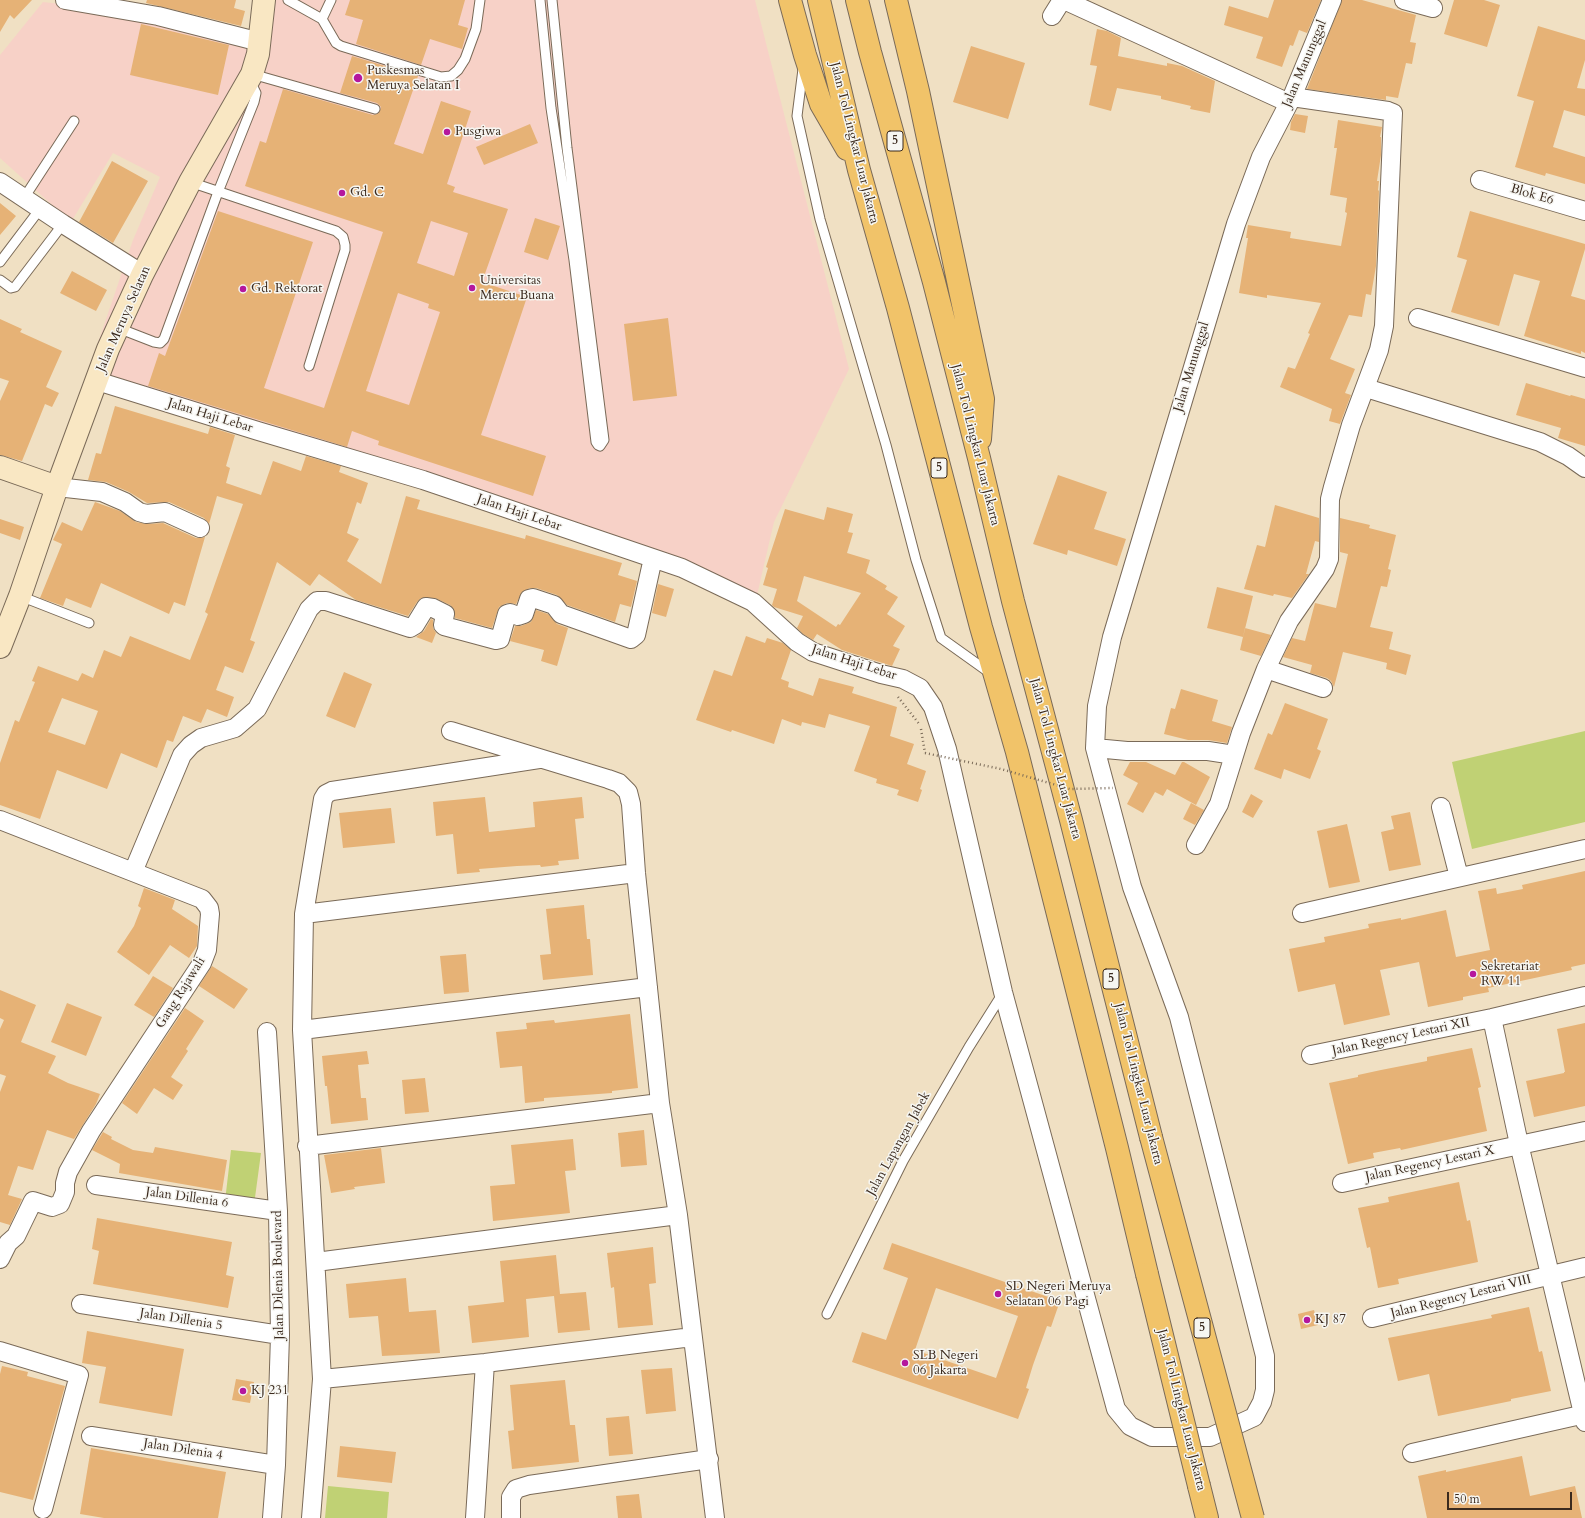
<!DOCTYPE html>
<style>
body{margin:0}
#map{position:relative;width:1585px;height:1518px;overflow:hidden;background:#f0e0c3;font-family:Cardo,serif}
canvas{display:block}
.scale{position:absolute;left:1447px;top:1492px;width:125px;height:18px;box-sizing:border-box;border:2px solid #3b2a1e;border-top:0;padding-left:5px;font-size:12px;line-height:14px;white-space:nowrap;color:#3b2a1e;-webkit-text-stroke:3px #f6f6f2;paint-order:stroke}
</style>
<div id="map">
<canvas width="1585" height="1518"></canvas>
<div class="scale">50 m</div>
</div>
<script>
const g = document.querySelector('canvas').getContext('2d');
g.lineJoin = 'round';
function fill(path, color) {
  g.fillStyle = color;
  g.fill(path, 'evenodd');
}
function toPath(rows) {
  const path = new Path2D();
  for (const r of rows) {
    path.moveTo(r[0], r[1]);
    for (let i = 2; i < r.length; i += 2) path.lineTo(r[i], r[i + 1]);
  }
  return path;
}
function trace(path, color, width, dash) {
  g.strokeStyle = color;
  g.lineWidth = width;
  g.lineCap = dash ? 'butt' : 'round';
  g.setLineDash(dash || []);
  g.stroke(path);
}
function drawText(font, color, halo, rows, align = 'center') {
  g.font = font + ' Cardo,serif';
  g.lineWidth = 3;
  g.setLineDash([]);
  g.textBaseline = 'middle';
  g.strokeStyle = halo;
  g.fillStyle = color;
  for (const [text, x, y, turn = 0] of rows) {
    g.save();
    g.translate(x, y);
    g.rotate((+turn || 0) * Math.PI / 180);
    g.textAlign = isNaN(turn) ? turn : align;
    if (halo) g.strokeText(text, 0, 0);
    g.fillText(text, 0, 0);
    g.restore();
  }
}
const built = toPath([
 [271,0,755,0,849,369,774,522,757,595,87,375,133,240,160,177,113,153,71,222,0,158,0,55,43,2,137,13,265,47]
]);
const green = toPath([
 [1585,731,1585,822,1472,849,1452,762],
 [231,1150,261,1153,254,1205,225,1201],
 [328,1486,389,1492,387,1518,325,1518]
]);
const building = toPath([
 [0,0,32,0,14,19,10,15,0,32],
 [147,0,236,0,234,8,245,11,241,26,146,3],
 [350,0,465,0,458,25,468,28,462,49,430,39,421,65,356,44,363,20,345,15],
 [1274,0,1321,0,1307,33,1299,30,1293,46,1290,45,1282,67,1256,58,1263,37,1224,25,1229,6,1268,18],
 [1342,0,1362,0,1416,15,1410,42,1416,43,1412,64,1406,63,1398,98,1386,96,1386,100,1307,89],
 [1454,0,1484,0,1500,5,1487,47,1444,34],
 [141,24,229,45,218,95,130,75],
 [1538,26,1585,40,1585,60,1577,88,1585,89,1585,116,1564,110,1553,147,1585,157,1585,184,1546,173,1545,176,1515,167,1534,101,1517,96],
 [1097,29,1107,31,1121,38,1118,56,1167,66,1167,63,1182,66,1215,81,1210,113,1190,109,1191,106,1161,99,1161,96,1117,88,1111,111,1089,105,1097,66,1090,65],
 [971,46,1025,63,1008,119,953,102],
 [352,56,418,76,394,144,423,154,441,101,471,111,447,184,455,187,453,192,508,209,482,282,527,297,481,435,546,456,533,496,378,445,379,441,352,431,347,447,148,386,159,353,165,356,218,211,313,242,264,388,324,408,383,232,245,186,260,141,266,143,283,89,373,115,379,113,381,107,377,103,340,93],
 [431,221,468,233,454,276,417,263],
 [398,293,429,304,428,308,440,312,409,405,366,391],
 [1295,114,1308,116,1305,133,1290,130,1291,122],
 [1338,120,1382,127,1380,137,1381,137,1381,155,1377,181,1379,181,1378,190,1379,191,1376,266,1371,295,1366,294,1362,317,1349,315,1330,359,1355,369,1345,393,1351,395,1340,424,1329,421,1332,409,1280,387,1288,367,1295,369,1310,334,1308,333,1321,303,1267,295,1267,298,1239,293,1248,238,1246,238,1248,225,1291,232,1290,238,1341,246,1347,213,1345,212,1347,198,1330,195,1337,148,1334,148],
 [530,124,538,143,484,165,476,147],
 [112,161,148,181,113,243,79,222],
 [0,203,16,216,0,235],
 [1470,211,1585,244,1585,249,1571,296,1585,300,1585,353,1581,351,1581,354,1524,336,1540,281,1514,274,1499,326,1451,312,1467,260,1457,257],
 [535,218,560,226,548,260,524,252],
 [72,271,107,290,96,311,60,293],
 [668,318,677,396,633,401,624,324],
 [0,319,22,329,20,332,62,351,46,387,59,393,52,407,45,404,22,461,0,455,0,401,9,381,0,378],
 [1526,383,1570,396,1571,395,1585,399,1585,446,1558,438,1561,428,1516,415],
 [115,406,208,434,210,427,235,435,226,466,230,468,226,483,261,495,273,461,301,471,306,456,341,466,339,472,368,483,361,504,357,502,347,533,359,539,347,561,381,584,406,496,420,500,417,509,525,539,526,535,622,563,618,575,637,581,631,607,620,604,615,622,567,605,557,595,536,588,530,588,522,592,516,604,507,603,499,607,492,628,455,618,454,609,450,605,435,598,421,598,417,602,408,616,356,600,319,574,310,586,277,562,250,640,255,642,243,673,225,666,216,690,234,697,227,717,207,709,201,723,183,716,173,742,167,740,157,768,121,753,107,789,57,770,40,819,0,805,0,763,15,720,19,722,35,682,32,681,38,666,78,681,82,673,93,678,104,650,121,657,130,636,190,660,208,614,205,612,243,504,217,496,209,524,204,518,169,502,147,503,129,492,106,482,88,480,96,453,101,454],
 [62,698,98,711,85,745,48,732],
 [1058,475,1107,492,1094,529,1126,539,1117,566,1068,550,1067,555,1033,544],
 [95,502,120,511,136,522,147,524,163,523,196,538,201,538,205,537,185,606,174,602,169,614,101,583,91,608,66,598,63,606,40,598,62,544,53,540,62,522,82,531],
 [1275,505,1319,518,1319,542,1315,541,1306,574,1309,574,1292,598,1274,594,1273,596,1244,589,1257,545,1265,547],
 [827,507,853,514,848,532,853,533,847,553,870,560,866,573,887,586,885,589,898,597,887,614,905,626,893,646,900,649,892,666,842,650,817,634,813,640,803,634,797,628,803,616,774,607,772,605,777,589,763,585,768,568,766,567,785,509,824,520],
 [804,576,861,593,840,625,838,624,836,627,797,601],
 [1340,518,1370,525,1369,528,1396,535,1388,569,1391,570,1387,587,1381,586,1370,627,1393,632,1389,649,1411,655,1406,675,1386,669,1387,663,1343,652,1334,687,1331,681,1327,678,1310,673,1312,665,1283,657,1292,638,1305,641,1315,603,1336,608,1348,554,1340,552],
 [0,519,24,527,20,540,0,533],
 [658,584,674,589,666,617,652,613],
 [1217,587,1253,596,1243,637,1207,628],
 [536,610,548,614,557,624,568,628,557,666,541,661,544,650,510,641,515,626,521,626,531,622],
 [431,619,433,620,433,628,436,633,432,643,416,637,424,631],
 [1245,628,1271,635,1261,656,1240,650],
 [746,636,765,643,767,638,783,643,791,650,781,679,789,682,788,687,813,696,819,678,854,687,852,693,897,707,890,736,914,744,907,764,926,771,920,789,922,790,918,802,897,795,899,790,876,783,877,779,854,771,870,726,829,714,825,728,802,722,801,726,782,719,774,744,732,730,731,732,696,720,714,670,732,676],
 [344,672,372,684,355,728,326,716],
 [1181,689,1218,700,1212,721,1232,727,1227,743,1208,740,1188,740,1164,734,1171,708,1175,709],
 [1285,703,1328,719,1317,749,1321,751,1310,779,1284,769,1281,779,1254,769,1268,733,1272,735],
 [1130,762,1146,762,1175,775,1182,762,1184,762,1210,777,1196,805,1167,789,1163,796,1155,792,1143,813,1127,804,1138,783,1123,775],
 [1251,794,1263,801,1253,818,1242,812],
 [485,797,489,832,535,827,533,802,582,797,584,818,575,819,579,859,558,861,559,865,541,867,540,865,517,866,479,869,480,872,457,874,453,834,436,836,433,802],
 [1191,803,1204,810,1195,825,1183,819],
 [391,808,395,843,343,848,339,813],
 [1410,812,1421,865,1389,871,1381,832,1394,829,1391,816],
 [1347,824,1360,882,1329,888,1317,831],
 [1585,871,1585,964,1571,967,1572,970,1488,988,1489,992,1463,997,1463,1000,1428,1007,1419,962,1380,970,1390,1015,1344,1025,1335,984,1298,992,1289,949,1325,942,1324,937,1369,928,1368,924,1401,918,1401,920,1446,910,1456,957,1490,950,1478,891,1496,888,1497,894,1523,889,1522,885],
 [144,888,175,900,172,909,198,926,197,946,189,958,170,945,149,975,117,952,134,926,141,908,138,906],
 [584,905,587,939,590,939,593,975,543,980,540,955,551,954,546,909],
 [466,954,469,992,444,994,440,956],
 [212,966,248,989,234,1009,199,986],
 [153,976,173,988,154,1017,134,1005],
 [0,990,36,1005,21,1042,56,1056,48,1073,68,1083,100,1094,96,1104,74,1139,47,1130,33,1170,18,1166,8,1195,22,1199,10,1225,0,1222,0,1092,6,1076,0,1074,0,1029,4,1020,0,1018],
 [67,1003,102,1017,86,1056,51,1042],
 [185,1008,204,1021,186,1049,188,1051,171,1077,183,1085,173,1100,154,1088,137,1114,122,1103],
 [630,1014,638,1088,612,1091,612,1093,544,1098,544,1101,525,1103,522,1066,500,1068,496,1032,527,1029,526,1023,554,1020,555,1023],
 [1585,1023,1585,1106,1534,1117,1526,1081,1564,1073,1564,1072,1565,1072,1557,1029],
 [1472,1048,1481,1087,1478,1088,1487,1131,1401,1150,1400,1148,1373,1153,1374,1158,1348,1164,1329,1083,1358,1077,1358,1075,1381,1070,1427,1061,1427,1057],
 [367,1051,369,1064,358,1065,361,1098,366,1098,368,1120,331,1124,327,1086,325,1086,322,1056],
 [425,1078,429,1112,405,1114,402,1080],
 [644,1130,647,1165,621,1167,618,1133],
 [103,1132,112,1137,111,1139,133,1150,153,1153,155,1147,227,1160,222,1191,119,1173,120,1164,92,1150],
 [573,1139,576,1170,565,1171,570,1213,493,1221,490,1186,515,1184,511,1145],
 [381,1148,385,1183,354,1187,355,1189,331,1193,324,1155],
 [1459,1182,1467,1221,1470,1220,1478,1262,1398,1279,1399,1284,1378,1288,1370,1247,1367,1248,1358,1208,1389,1202,1388,1197],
 [97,1218,232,1242,226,1275,234,1277,228,1308,93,1284,99,1251,92,1249],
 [892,1243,1060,1301,1051,1327,1047,1326,1033,1365,1026,1388,1029,1389,1018,1419,852,1362,862,1332,886,1340,908,1278,883,1269],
 [936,1288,1018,1316,996,1378,915,1350],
 [653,1247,656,1283,649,1284,653,1325,618,1328,614,1287,611,1288,607,1253],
 [556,1255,560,1294,586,1292,590,1330,558,1333,554,1296,526,1299,529,1337,472,1343,468,1306,504,1302,500,1261],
 [406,1278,409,1312,436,1310,440,1353,382,1356,378,1316,349,1318,346,1284],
 [1529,1307,1539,1352,1542,1351,1551,1391,1511,1399,1511,1401,1438,1416,1429,1374,1398,1381,1388,1338,1492,1318,1491,1315],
 [1314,1310,1318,1325,1301,1329,1298,1314],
 [87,1331,184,1349,172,1416,99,1403,106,1367,82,1363],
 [2,1366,28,1372,27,1376,65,1386,33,1500,0,1492,0,1374],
 [672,1368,676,1411,646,1414,641,1370],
 [236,1379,254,1382,250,1403,232,1400],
 [565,1380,570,1425,575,1425,579,1462,512,1469,508,1431,514,1430,510,1385],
 [629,1416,633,1454,609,1456,606,1418],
 [340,1446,396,1452,392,1483,337,1477],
 [91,1448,226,1472,218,1518,104,1518,80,1514],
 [1522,1456,1530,1496,1575,1486,1582,1518,1427,1518,1418,1476,1446,1470,1446,1472],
 [639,1494,642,1518,618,1518,616,1496]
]);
const path = toPath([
 [898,697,920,725],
 [921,729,925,753]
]);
const lane = toPath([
 [288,0,322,19,331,0],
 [540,0,551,108,574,260,596,442,598,445,600,446,604,440,567,148,552,0],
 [322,19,336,43,341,46,441,77,451,76,458,70,465,59,476,29,480,0],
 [803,69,797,116,820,219,886,445,916,560,941,638,990,673],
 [252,74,375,109],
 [190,182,336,231,343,237,345,245,345,250,309,366],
 [24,198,74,121],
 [0,262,40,209],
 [0,280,11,288,15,287,63,224],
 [118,328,154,342,160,343,164,339,218,192,254,102,256,93,252,85,249,82],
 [20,596,89,623],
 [827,1314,903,1161,969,1047,1003,993]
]);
const street = toPath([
 [65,0,158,16,260,42],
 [1064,0,1289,103],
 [1404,0,1433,8],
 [1052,16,1062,0],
 [1480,180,1585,211],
 [0,182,63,224,133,268,142,275],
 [1418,318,1585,368],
 [97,381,258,431,423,480,682,568,753,602,797,642,813,652,881,674,903,679,920,688,933,707,947,749,1003,992,1116,1409,1130,1426,1152,1437,1210,1437,1254,1417,1262,1402,1265,1390,1265,1356,1179,1017,1132,887,1095,748,1097,706,1112,637,1236,224,1261,157,1292,97,1332,0],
 [1366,388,1540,442,1568,456,1585,468],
 [57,487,102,492,125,502,139,512,146,514,165,512,200,528],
 [1266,669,1323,688],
 [451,731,608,779,619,783,628,792,631,804,636,873,660,1103,678,1215,715,1518],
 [1095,748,1127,751,1208,751,1234,755],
 [1441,807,1459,877],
 [0,820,202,899,209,908,210,914,207,950,202,963,91,1131,68,1172,65,1183,65,1192,60,1204,52,1207,33,1201,16,1236,8,1243,0,1259],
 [1196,845,1219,804,1241,733,1266,669,1289,621,1325,569,1329,559,1330,499,1333,487,1351,425,1379,350,1384,326,1393,113,1388,111,1292,97],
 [133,872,182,755,191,745,201,738,235,728,257,709,309,609,317,601,326,601,410,628,415,625,426,607,433,608,445,614,443,625,444,626,496,640,500,639,507,614,510,613,518,616,524,614,529,599,533,598,554,605,561,614,631,639,636,635,653,558],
 [1302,913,1585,849],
 [304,914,636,873],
 [1492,1018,1519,1144,1585,1422],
 [302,1030,648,987],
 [267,1032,278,1211,280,1335,276,1465,272,1518],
 [1311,1055,1492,1018,1585,996],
 [307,1146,660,1103],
 [1342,1183,1585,1131],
 [96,1185,278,1211],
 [316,1262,678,1215],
 [81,1304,280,1335],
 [1372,1318,1585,1267],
 [0,1351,79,1375,43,1509],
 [322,1379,485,1363,692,1337],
 [91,1436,276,1465],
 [1412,1453,1585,1414],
 [311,1518,322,1379,302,1030,304,914,323,799,326,794,332,791,539,759],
 [475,1518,485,1363],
 [511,1518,511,1497,516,1489,529,1485,709,1459]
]);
const secondary = toPath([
 [0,467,57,487],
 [0,647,20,596,57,487,108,349,142,275,190,182,252,74,258,54,264,0]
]);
const highway = toPath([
 [790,0,805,55,821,104,847,149],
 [819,0,859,170,898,308,981,627,1017,752,1117,1148,1147,1274],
 [857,0,870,52,934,282,979,458,1013,601,1071,820,1151,1137],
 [896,0,918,91,983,399,980,439],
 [1199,1486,1207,1518]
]);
const pathBridge = toPath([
 [925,753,1001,769,1070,789,1113,788]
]);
const highwayBridge = toPath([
 [1151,1137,1253,1518],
 [1147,1274,1199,1486]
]);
const markers = [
 [358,78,5,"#b5179e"],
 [447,132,4,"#b5179e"],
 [342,193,4,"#b5179e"],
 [472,288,4,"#b5179e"],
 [243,289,4,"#b5179e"],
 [1473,974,4,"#b5179e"],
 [998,1294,4,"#b5179e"],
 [1307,1320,4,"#b5179e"],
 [905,1363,4,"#b5179e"],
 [243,1391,4,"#b5179e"]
];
const shields = [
 [895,141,16],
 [939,468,16],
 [1111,979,16],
 [1202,1328,16]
];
const shieldNames = [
 ["5",895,141],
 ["5",939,468],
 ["5",1111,979],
 ["5",1202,1328]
];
const streetNames = [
 ["Jalan Manunggal",1305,64,-67],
 ["Jalan Tol Lingkar Luar Jakarta",854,143,76],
 ["Blok E6",1532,195,16],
 ["Jalan Meruya Selatan",124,319,-66],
 ["Jalan Manunggal",1192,367,-73],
 ["Jalan Haji Lebar",210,416,17],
 ["Jalan Tol Lingkar Luar Jakarta",975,445,76],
 ["Jalan Haji Lebar",519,513,19],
 ["Jalan Haji Lebar",854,663,18],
 ["Jalan Tol Lingkar Luar Jakarta",1055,759,75],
 ["Gang Rajawali",181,993,-58],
 ["Jalan Regency Lestari XII",1401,1037,-12],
 ["Jalan Tol Lingkar Luar Jakarta",1138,1084,76],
 ["Jalan Lapangan Jabek",899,1144,-61],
 ["Jalan Regency Lestari X",1430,1164,-12],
 ["Jalan Dillenia 6",187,1198,8],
 ["Jalan Dilenia Boulevard",279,1275,-91],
 ["Jalan Regency Lestari VIII",1461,1297,-14],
 ["Jalan Dillenia 5",181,1320,9],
 ["Jalan Tol Lingkar Luar Jakarta",1181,1410,76],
 ["Jalan Dilenia 4",183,1450,9]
];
const poiNames = [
 ["Puskesmas",367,71],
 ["Meruya Selatan I",367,86],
 ["Pusgiwa",455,132],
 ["Gd. C",350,193],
 ["Universitas",480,281],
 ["Mercu Buana",480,296],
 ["Gd. Rektorat",251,289],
 ["Sekretariat",1481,967],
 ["RW 11",1481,982],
 ["SD Negeri Meruya",1006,1287],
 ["Selatan 06 Pagi",1006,1302],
 ["KJ 87",1315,1320],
 ["SLB Negeri",913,1356],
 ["06 Jakarta",913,1371],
 ["KJ 231",251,1391]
];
fill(built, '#f7d1c7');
fill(green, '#c0d174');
fill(building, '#e6b276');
trace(lane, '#7a6a58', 11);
trace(street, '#7a6a58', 20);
trace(secondary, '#7a6a58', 24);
trace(highway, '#7a6a58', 24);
trace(path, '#7a6a58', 2.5, [1, 3]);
trace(lane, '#fff', 9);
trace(street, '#fff', 18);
trace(secondary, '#f9e7c3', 22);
trace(highway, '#f1c369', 22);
trace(highwayBridge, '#7a6a58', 24, []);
trace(pathBridge, '#7a6a58', 2.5, [1, 3]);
trace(highwayBridge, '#f1c369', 22);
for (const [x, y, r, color] of markers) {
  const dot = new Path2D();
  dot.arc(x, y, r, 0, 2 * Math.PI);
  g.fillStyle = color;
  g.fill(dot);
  trace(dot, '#f6f6f2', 1.5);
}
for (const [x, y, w] of shields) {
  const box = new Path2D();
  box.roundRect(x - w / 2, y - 10, w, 20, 3);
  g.fillStyle = '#f6f6f2';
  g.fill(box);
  trace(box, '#3b2a1e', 1);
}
drawText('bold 12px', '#3b2a1e', null, shieldNames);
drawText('13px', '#3b2a1e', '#f6f6f2', streetNames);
drawText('13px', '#3b2a1e', '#f6f6f2', poiNames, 'left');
</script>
